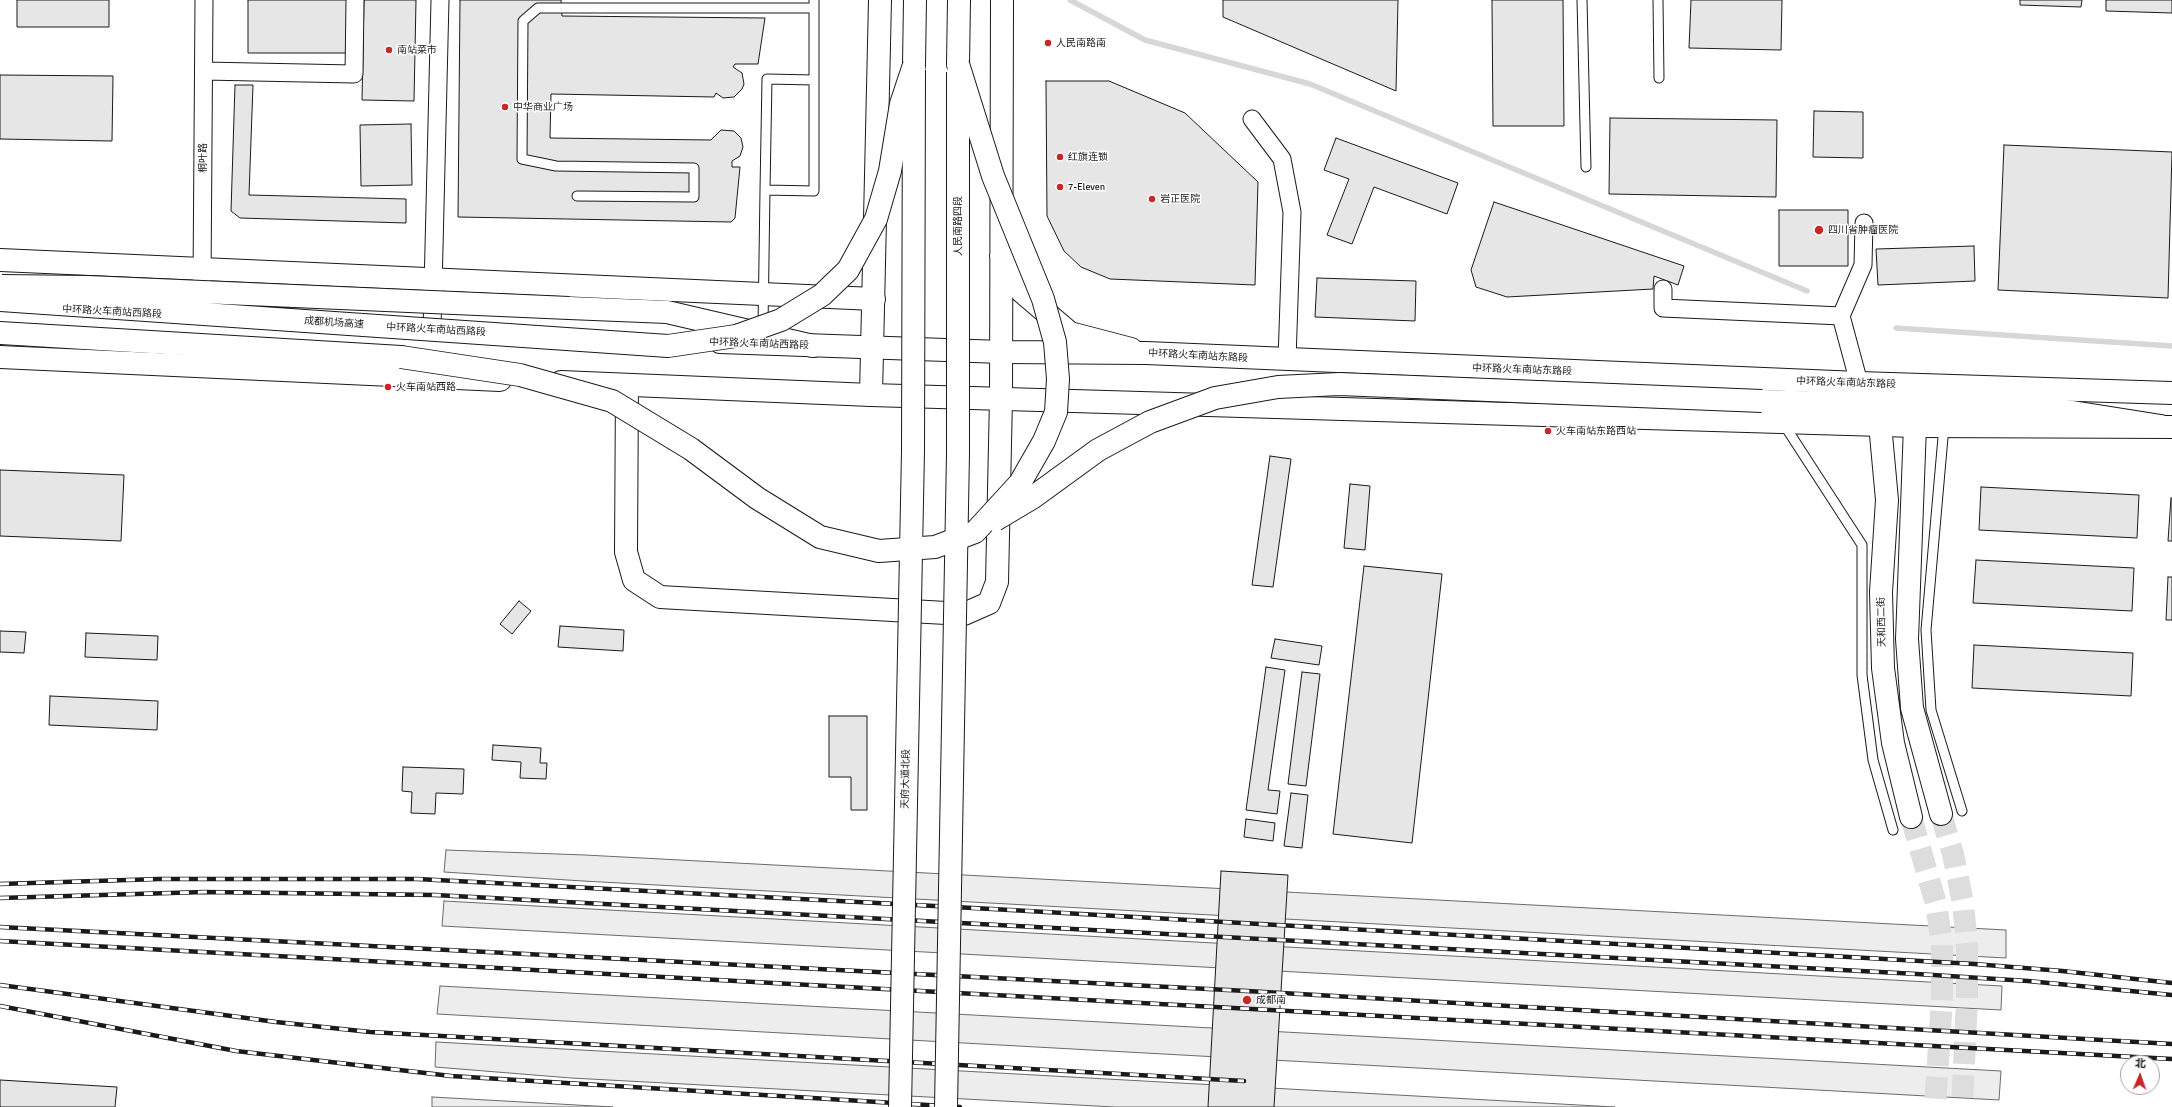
<!DOCTYPE html>
<meta charset="utf-8">
<style>
body{margin:0}
#map{position:relative;width:2172px;height:1107px;overflow:hidden;background:#fff;font-family:Signika,"Noto Sans SC",sans-serif}
canvas{display:block}
.north{position:absolute;left:2120px;top:1055px;width:40px;height:40px;box-sizing:border-box;background:#fff;border:1px solid #a3a3a3;border-radius:50%;rotate:2deg;font-size:11px;font-weight:700;line-height:16px;text-align:center;color:#1a1a1a}
.north::after{content:'';display:block;margin:auto;width:14px;height:18px;background:#c62828;clip-path:polygon(50% 0,100% 100%,50% 72%,0 100%)}
</style>
<div id="map">
<canvas width="2172" height="1107"></canvas>
<div class="north">北</div>
</div>
<script>
const g = document.querySelector('canvas').getContext('2d');
g.lineJoin = 'round';
function fill(path, color) {
  g.fillStyle = color;
  g.fill(path, 'evenodd');
}
function toPath(rows) {
  const path = new Path2D();
  for (const r of rows) {
    path.moveTo(r[0], r[1]);
    for (let i = 2; i < r.length; i += 2) path.lineTo(r[i], r[i + 1]);
  }
  return path;
}
function trace(path, color, width, dash) {
  g.strokeStyle = color;
  g.lineWidth = width;
  g.lineCap = dash ? 'butt' : 'round';
  g.setLineDash(dash || []);
  g.stroke(path);
}
function drawText(font, color, halo, rows, align = 'center') {
  g.font = font + ' Signika,"Noto Sans SC",sans-serif';
  g.lineWidth = 3;
  g.setLineDash([]);
  g.textBaseline = 'middle';
  g.strokeStyle = halo;
  g.fillStyle = color;
  for (const [text, x, y, turn = 0] of rows) {
    g.save();
    g.translate(x, y);
    g.rotate((+turn || 0) * Math.PI / 180);
    g.textAlign = isNaN(turn) ? turn : align;
    if (halo) g.strokeText(text, 0, 0);
    g.fillText(text, 0, 0);
    g.restore();
  }
}
const built = toPath([
 [446,850,585,855,2006,930,2006,958,583,881,444,872,446,850],
 [444,901,2002,986,2001,1010,442,926,444,901],
 [440,986,2001,1071,1999,1100,437,1014,440,986],
 [436,1042,1615,1107,1115,1107,571,1078,435,1067,436,1042],
 [432,1097,613,1107,432,1107,432,1097]
]);
const stream = toPath([
 [1070,0,1145,40,1310,84,1807,291],
 [1896,328,2172,346]
]);
const building = toPath([
 [17,0,109,0,109,27,17,27,17,0],
 [248,0,349,0,349,53,248,53,248,0],
 [364,0,416,0,414,101,362,100,364,0],
 [460,0,561,0,562,16,765,18,758,64,735,64,733,67,742,73,744,84,742,89,734,97,723,98,716,93,714,97,551,94,550,138,711,140,721,130,734,131,741,138,743,147,740,156,732,161,732,167,740,167,735,218,731,222,458,217,460,0],
 [1223,0,1398,0,1396,91,1223,17,1223,0],
 [1492,0,1563,0,1564,126,1493,126,1492,0],
 [1691,0,1782,0,1781,50,1689,48,1691,0],
 [2020,0,2082,0,2081,7,2020,5,2020,0],
 [2106,0,2172,0,2172,13,2106,11,2106,0],
 [0,75,113,76,112,141,0,139,0,75],
 [1046,81,1109,81,1185,113,1258,182,1255,285,1110,279,1081,267,1064,251,1047,216,1046,81],
 [235,85,253,85,249,195,406,199,406,223,240,218,231,211,235,85],
 [1814,111,1863,112,1863,158,1813,157,1814,111],
 [1610,118,1777,120,1776,197,1609,194,1610,118],
 [411,124,412,185,361,186,360,125,411,124],
 [1336,138,1458,183,1447,214,1374,187,1352,244,1327,235,1349,179,1324,170,1336,138],
 [2004,145,2172,152,2168,298,1998,290,2004,145],
 [1494,202,1684,266,1678,285,1654,276,1653,289,1507,297,1476,287,1471,270,1494,202],
 [1779,210,1848,210,1848,266,1779,266,1779,210],
 [1974,246,1975,281,1878,285,1876,249,1974,246],
 [1317,278,1416,281,1415,321,1315,317,1317,278],
 [1270,456,1291,459,1273,587,1252,585,1270,456],
 [0,470,124,475,121,541,0,536,0,470],
 [1350,484,1370,486,1365,550,1344,548,1350,484],
 [1981,487,2139,495,2137,538,1979,530,1981,487],
 [2171,498,2172,498,2172,541,2168,541,2171,498],
 [1976,560,2134,568,2132,611,1973,603,1976,560],
 [1364,566,1442,574,1412,843,1333,834,1364,566],
 [2168,577,2172,577,2172,620,2166,620,2168,577],
 [519,601,531,611,512,634,500,624,519,601],
 [560,626,624,630,623,651,558,647,560,626],
 [0,631,26,632,24,653,0,652,0,631],
 [86,633,158,636,157,660,85,657,86,633],
 [1275,639,1322,646,1319,665,1271,658,1275,639],
 [1974,645,2133,653,2131,696,1972,688,1974,645],
 [1266,667,1285,670,1268,790,1280,791,1277,814,1246,810,1266,667],
 [1302,672,1320,674,1306,786,1288,784,1302,672],
 [50,696,158,701,157,730,49,725,50,696],
 [829,716,867,716,867,810,851,810,851,777,829,777,829,716],
 [493,745,541,748,540,763,547,763,546,779,520,778,521,762,492,760,493,745],
 [403,767,464,769,463,794,436,793,435,814,411,813,412,792,402,791,403,767],
 [1291,793,1308,795,1302,848,1284,846,1291,793],
 [1246,819,1275,823,1273,841,1244,837,1246,819],
 [1221,871,1288,875,1274,1107,1208,1107,1221,871],
 [0,1080,117,1087,115,1107,0,1107,0,1080]
]);
const secondaryTunnel = toPath([
 [1941,814,1953,854,1963,903,1967,946,1967,1000,1962,1107],
 [1911,817,1936,904,1942,944,1942,1000,1935,1107]
]);
const lane = toPath([
 [1582,0,1586,167],
 [1658,0,1659,78],
 [765,190,767,79,814,80],
 [577,196,694,197,694,168,556,166,522,159,523,21,538,8,814,8],
 [763,326,765,190,814,191,814,0],
 [1783,423,1862,545,1862,675,1873,760,1893,830],
 [1944,426,1926,630,1931,710,1962,811]
]);
const street = toPath([
 [204,71,354,74,355,0],
 [1252,119,1282,159,1292,212,1287,360],
 [202,282,204,0],
 [1663,289,1663,308,1841,316],
 [432,330,440,0],
 [1859,383,1841,316,1863,265,1864,223]
]);
const secondary = toPath([
 [1001,256,1022,292,1070,333,1131,349],
 [0,260,874,299],
 [627,385,626,552,634,580,660,597,964,614,989,603,997,582,1001,398,1002,0],
 [871,395,880,0],
 [1880,424,1887,500,1881,592,1883,668,1893,743,1911,817],
 [1915,426,1907,639,1912,708,1941,814]
]);
const primary = toPath([
 [958,64,959,0],
 [914,65,915,0],
 [720,342,1002,352,1146,353,1859,383,2172,393],
 [0,357,500,380],
 [561,382,871,395,1915,426,2172,427]
]);
const highway = toPath([
 [569,308,667,312,813,346],
 [0,333,401,357],
 [1762,401,2060,410,2161,426]
]);
const rail = toPath([
 [0,884,159,879,417,879,992,909,1974,964,2062,971,2172,983],
 [0,898,204,892,435,895,1917,974,2028,981,2172,995],
 [0,927,1247,991,2172,1044],
 [0,941,2172,1059],
 [0,985,276,1022,370,1032,1244,1081],
 [0,1006,236,1051,451,1076,960,1107]
]);
const primaryBridge = toPath([
 [900,1107,913,451,914,70],
 [946,1107,958,453,958,72]
]);
const highwayBridge = toPath([
 [2,286,88,287,569,308],
 [0,300,668,346,736,336,781,320,822,295,848,270,876,219,890,171,901,104,914,65],
 [401,357,520,375,612,401,691,449,757,498,820,537,879,551,935,547,975,532,1020,483,1044,441,1056,412,1058,379,1055,342,1043,299,993,176,958,64],
 [995,520,1032,498,1098,450,1150,422,1215,398,1278,387,1339,384,1762,401]
]);
const markers = [
 [1048,43,4,"#c62828"],
 [389,50,4,"#c62828"],
 [505,107,4,"#c62828"],
 [1060,157,4,"#c62828"],
 [1060,187,4,"#c62828"],
 [1152,199,4,"#c62828"],
 [1819,230,5,"#c62828"],
 [388,387,4,"#c62828"],
 [1548,431,4,"#c62828"],
 [1247,1000,5,"#c62828"]
];
const poiNames = [
 ["人民南路南",1056,43],
 ["南站菜市",397,50],
 ["中华商业广场",513,107],
 ["红旗连锁",1068,157],
 ["7-Eleven",1068,187],
 ["岩正医院",1160,199],
 ["四川省肿瘤医院",1828,230],
 ["火车南站西路",396,387],
 ["火车南站东路西站",1556,431],
 ["成都南",1256,1000]
];
const streetNames = [
 ["桐叶路",203,158,-90],
 ["人民南路四段",958,226,-90],
 ["中环路火车南站西路段",112,312,3],
 ["成都机场高速",334,323,4],
 ["中环路火车南站西路段",436,330,3],
 ["中环路火车南站西路段",759,344,2],
 ["中环路火车南站东路段",1198,356,3],
 ["中环路火车南站东路段",1522,370,2],
 ["中环路火车南站东路段",1846,383,2],
 ["天和西二街",1882,622,-91],
 ["天府大道北段",906,779,-89]
];
fill(built, '#ededed');
trace(built, '#6a6a6a', 1);
trace(stream, '#d7d7d7', 5.5);
fill(building, '#e6e6e6');
trace(building, '#1a1a1a', 1);
trace(secondaryTunnel, '#ddd', 22, [22, 11]);
trace(lane, '#1a1a1a', 11);
trace(street, '#1a1a1a', 19);
trace(secondary, '#1a1a1a', 24);
trace(primary, '#1a1a1a', 24);
trace(highway, '#1a1a1a', 24);
trace(lane, '#fff', 9);
trace(street, '#fff', 17);
trace(secondary, '#fff', 22);
trace(primary, '#fff', 22);
trace(highway, '#fff', 22);
trace(rail, '#1a1a1a', 4.5);
trace(rail, '#fff', 3, [9]);
trace(primaryBridge, '#1a1a1a', 24, []);
trace(highwayBridge, '#1a1a1a', 24, []);
trace(primaryBridge, '#fff', 22);
trace(highwayBridge, '#fff', 22);
for (const [x, y, r, color] of markers) {
  const dot = new Path2D();
  dot.arc(x, y, r, 0, 2 * Math.PI);
  g.fillStyle = color;
  g.fill(dot);
  trace(dot, '#fff', 1.5);
}
drawText('10px', '#1a1a1a', '#fff', poiNames, 'left');
drawText('10px', '#1a1a1a', '#fff', streetNames);
</script>
